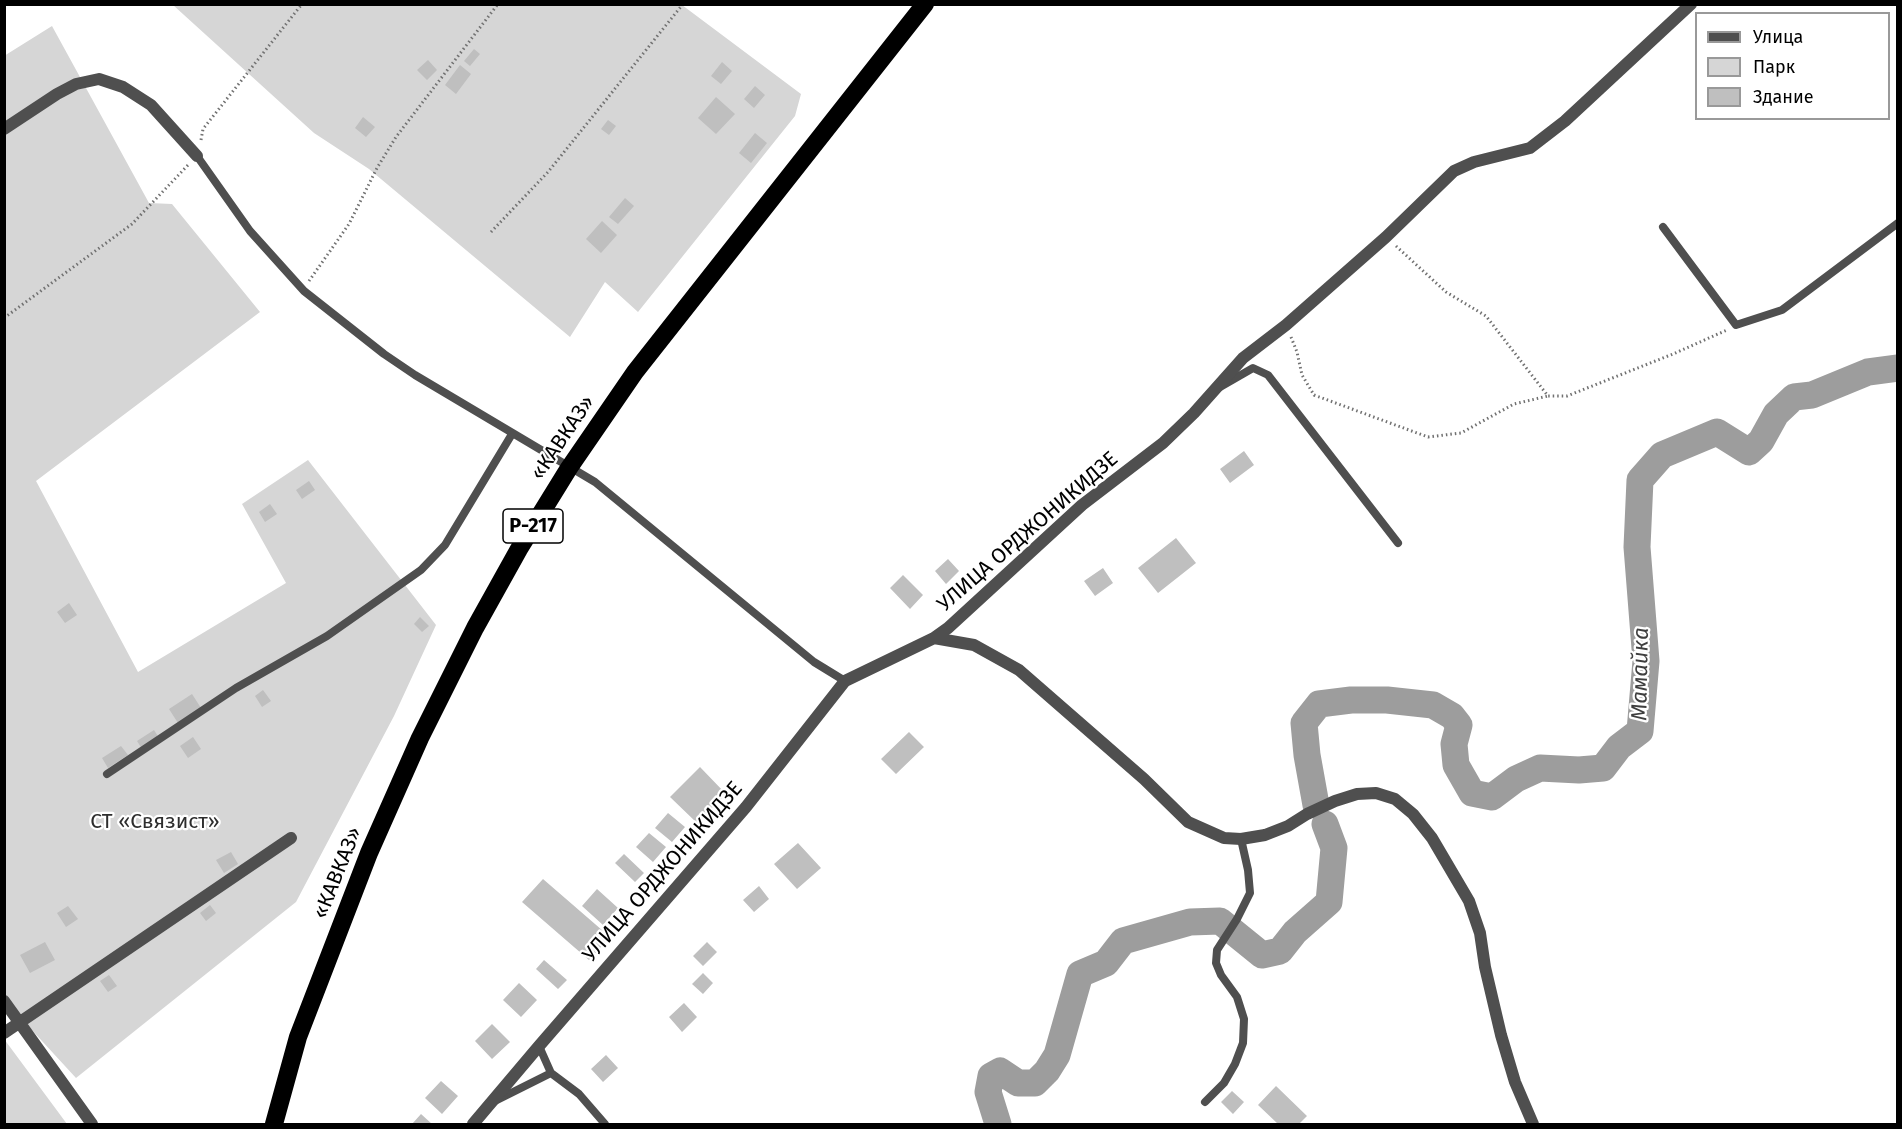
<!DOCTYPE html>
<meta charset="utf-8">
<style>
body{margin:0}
#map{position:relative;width:1902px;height:1129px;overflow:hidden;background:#fff;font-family:"Fira Sans",sans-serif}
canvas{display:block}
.frame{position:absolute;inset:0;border:6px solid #000;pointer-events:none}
.legend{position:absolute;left:1695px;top:12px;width:195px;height:108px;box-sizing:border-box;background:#fff;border:2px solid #999;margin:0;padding:8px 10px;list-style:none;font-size:18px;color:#000}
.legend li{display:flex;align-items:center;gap:12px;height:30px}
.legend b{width:30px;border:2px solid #999}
</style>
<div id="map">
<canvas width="1902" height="1129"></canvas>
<div class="frame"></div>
<ul class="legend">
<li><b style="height:8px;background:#4f4f4f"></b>Улица</li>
<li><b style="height:16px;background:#d6d6d6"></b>Парк</li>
<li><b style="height:16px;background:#bfbfbf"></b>Здание</li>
</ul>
</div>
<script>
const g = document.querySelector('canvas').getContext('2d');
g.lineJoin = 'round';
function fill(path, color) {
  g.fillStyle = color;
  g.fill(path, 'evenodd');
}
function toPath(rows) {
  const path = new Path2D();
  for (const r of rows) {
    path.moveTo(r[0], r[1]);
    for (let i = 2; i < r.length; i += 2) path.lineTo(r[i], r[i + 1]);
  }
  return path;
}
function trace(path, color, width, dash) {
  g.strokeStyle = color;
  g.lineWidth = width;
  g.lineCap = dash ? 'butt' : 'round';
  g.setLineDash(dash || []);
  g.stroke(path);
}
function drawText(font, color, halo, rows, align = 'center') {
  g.font = font + ' "Fira Sans",sans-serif';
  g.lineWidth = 4.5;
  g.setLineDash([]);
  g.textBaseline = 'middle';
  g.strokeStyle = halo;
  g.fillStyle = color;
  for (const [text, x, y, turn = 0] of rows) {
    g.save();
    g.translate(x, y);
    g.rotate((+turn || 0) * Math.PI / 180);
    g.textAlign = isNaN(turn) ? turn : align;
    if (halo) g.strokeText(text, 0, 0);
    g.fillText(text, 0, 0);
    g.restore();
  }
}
const green = toPath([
 [173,5,682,5,801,94,795,116,638,312,605,282,570,337,369,169,314,133],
 [52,26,149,203,172,204,260,312,36,481,138,672,286,583,242,504,308,460,436,625,394,716,296,902,76,1078,19,1016,5,995,4,56],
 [4,1039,10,1047,67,1124,5,1124]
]);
const river = toPath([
 [1316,805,1307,755,1304,723,1319,704,1351,700,1387,700,1433,705,1452,716,1459,725,1454,744,1456,765,1472,793,1492,797,1516,779,1540,768,1579,770,1603,768,1619,747,1640,731,1646,661,1637,547,1640,480,1662,455,1717,432,1749,452,1761,441,1776,414,1794,397,1812,395,1868,372,1898,368],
 [998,1124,988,1092,991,1076,1000,1071,1018,1083,1035,1083,1047,1071,1057,1055,1080,974,1106,963,1123,941,1190,922,1220,921,1262,955,1280,951,1295,932,1329,902,1334,848,1325,824]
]);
const building = toPath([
 [474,49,480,54,470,66,464,61],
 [428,60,437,70,427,80,417,70],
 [722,62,732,71,721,84,711,76],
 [460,65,471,74,456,94,445,85],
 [755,86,765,95,754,108,744,99],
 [716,97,735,114,716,134,698,118],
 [363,117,375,127,366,137,355,128],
 [608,120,616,126,609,135,601,129],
 [755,133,767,143,751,163,739,153],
 [625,198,634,206,618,224,609,217],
 [602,221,617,235,601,253,586,239],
 [1244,451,1254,465,1230,483,1220,469],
 [309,481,315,490,302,499,296,490],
 [270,504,277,514,265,522,259,512],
 [1176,538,1196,563,1158,593,1138,568],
 [948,559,959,571,946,584,935,571],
 [1103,568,1113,583,1095,596,1084,581],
 [903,575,923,595,910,609,890,588],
 [69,603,77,615,65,623,57,612],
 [420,617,429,626,422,632,414,624],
 [263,690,271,701,262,707,255,696],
 [192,694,201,708,178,723,169,709],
 [154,730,159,738,142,749,137,741],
 [909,732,924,747,896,774,881,759],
 [193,737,201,749,188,758,180,746],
 [121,746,128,755,108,768,102,758],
 [700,767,726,794,697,823,670,797],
 [668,813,685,827,672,842,655,828],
 [649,833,666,847,653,862,636,847],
 [798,843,821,868,797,889,774,864],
 [231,852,238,864,224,873,216,860],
 [624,854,644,873,635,882,615,863],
 [543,879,610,937,589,960,522,902],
 [759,886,769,899,754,912,743,900],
 [597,889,618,908,603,925,582,906],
 [210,905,216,913,206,921,200,913],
 [68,906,78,919,66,927,57,913],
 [45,942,55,960,30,973,20,955],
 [707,942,717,952,703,966,693,956],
 [544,960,567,980,558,989,536,969],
 [703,973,713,983,703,994,692,984],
 [109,975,117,986,108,992,100,981],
 [519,983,537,1000,521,1017,503,1000],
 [684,1003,697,1017,682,1032,669,1017],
 [492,1024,510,1042,492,1059,475,1041],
 [606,1055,618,1068,603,1082,591,1069],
 [441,1081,458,1096,442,1114,425,1098],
 [1276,1086,1307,1116,1299,1124,1278,1124,1258,1105],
 [1232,1091,1244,1102,1233,1114,1221,1102],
 [421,1114,432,1124,412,1124]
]);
const path = toPath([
 [201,140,203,129,302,4],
 [491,232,548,172,683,4],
 [1396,246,1446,292,1486,316,1548,396,1567,396,1673,354,1727,330],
 [309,281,349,224,377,168,396,137,498,4],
 [4,318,132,224,189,164],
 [1291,337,1297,352,1302,375,1314,395,1428,437,1461,433,1514,404,1548,396]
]);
const lane = toPath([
 [197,156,250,231,304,291,384,354,415,375,595,482,814,662,845,681],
 [1663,227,1736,325,1782,310,1898,223],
 [1220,387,1253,368,1268,375,1398,543],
 [107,774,236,688,327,636,421,570,445,545,512,434],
 [539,1046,551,1073],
 [495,1101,551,1073,579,1094,605,1124],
 [1205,1102,1224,1083,1235,1064,1243,1043,1244,1019,1237,997,1221,975,1216,963,1217,950,1237,919,1250,893,1248,870,1241,839]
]);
const street = toPath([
 [4,129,57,94,76,84,99,79,123,87,151,105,197,156],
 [934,638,974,645,1019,670,1144,779,1188,822,1224,838,1241,839,1265,835,1288,826,1307,814,1335,801,1357,794,1376,793,1395,799,1413,814,1432,838,1469,901,1480,933,1485,967,1501,1035,1515,1082,1533,1124],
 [4,1001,92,1124],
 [4,1033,291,838],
 [473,1124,539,1046,746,807,845,681,934,638,948,628,1082,505,1163,443,1194,413,1243,358,1286,325,1386,237,1454,171,1474,162,1530,148,1565,121,1691,4]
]);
const highway = toPath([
 [274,1124,298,1037,369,853,420,738,475,628,519,549,569,468,635,372,925,4]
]);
const shields = [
 [533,526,60]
];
const shieldNames = [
 ["Р-217",533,526]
];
const streetNames = [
 ["«КАВКАЗ»",563,438,-56],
 ["УЛИЦА ОРДЖОНИКИДЗЕ",1028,532,-41],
 ["УЛИЦА ОРДЖОНИКИДЗЕ",663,872,-49],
 ["«КАВКАЗ»",338,873,-68]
];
const parkNames = [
 ["СТ «Связист»",155,822]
];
const waterNames = [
 ["Мамайка",1641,674,-89]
];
fill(green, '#d6d6d6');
trace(river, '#9d9d9d', 27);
fill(building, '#bfbfbf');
trace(path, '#717171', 3, [1.5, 3]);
trace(lane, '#4f4f4f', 8);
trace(street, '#4f4f4f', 12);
trace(highway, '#000', 18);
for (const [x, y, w] of shields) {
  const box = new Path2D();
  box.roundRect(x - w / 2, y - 17, w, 34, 4.5);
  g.fillStyle = '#fff';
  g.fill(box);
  trace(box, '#000', 1.5);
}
drawText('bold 20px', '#000', null, shieldNames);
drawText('21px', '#000', '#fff', streetNames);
drawText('21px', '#2d2d2d', '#fff', parkNames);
drawText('italic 22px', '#3e3e3e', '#fff', waterNames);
</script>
